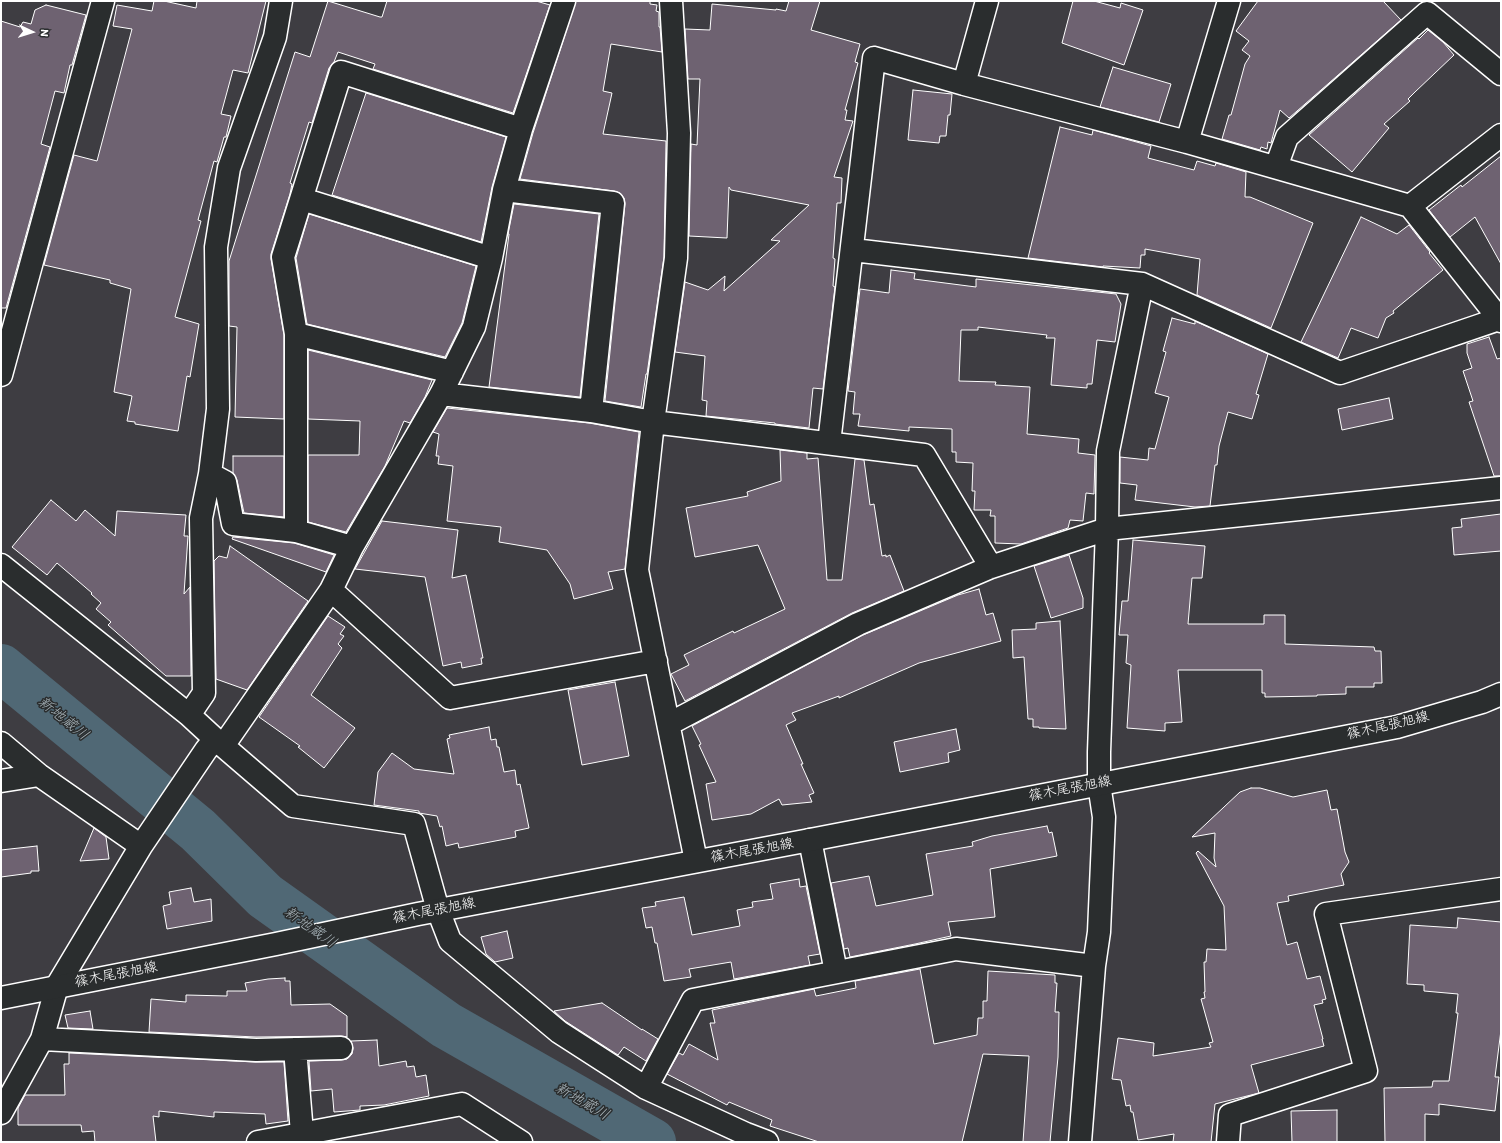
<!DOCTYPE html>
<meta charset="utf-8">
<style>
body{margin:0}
#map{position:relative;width:1502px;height:1143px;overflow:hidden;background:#3e3d42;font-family:Itim,sans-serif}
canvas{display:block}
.frame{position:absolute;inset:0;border:2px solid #fff;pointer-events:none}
.north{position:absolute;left:12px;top:12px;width:40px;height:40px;-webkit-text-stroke:3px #2a2d2e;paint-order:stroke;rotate:94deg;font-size:11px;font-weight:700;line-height:16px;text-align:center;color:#fff}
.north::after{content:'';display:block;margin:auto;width:14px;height:18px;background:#fff;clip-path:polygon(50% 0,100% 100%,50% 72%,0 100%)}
</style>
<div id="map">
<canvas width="1502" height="1143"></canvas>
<div class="frame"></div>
<div class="north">N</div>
</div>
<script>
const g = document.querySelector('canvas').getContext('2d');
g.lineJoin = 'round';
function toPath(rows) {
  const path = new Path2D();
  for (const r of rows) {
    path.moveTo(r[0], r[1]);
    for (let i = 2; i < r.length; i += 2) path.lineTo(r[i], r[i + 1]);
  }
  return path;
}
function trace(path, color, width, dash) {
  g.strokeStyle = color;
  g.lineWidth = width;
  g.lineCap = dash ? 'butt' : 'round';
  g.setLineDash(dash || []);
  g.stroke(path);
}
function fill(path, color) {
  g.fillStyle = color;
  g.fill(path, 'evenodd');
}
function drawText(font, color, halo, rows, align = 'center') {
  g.font = font + ' Itim,"Klee One",sans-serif';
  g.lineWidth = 3;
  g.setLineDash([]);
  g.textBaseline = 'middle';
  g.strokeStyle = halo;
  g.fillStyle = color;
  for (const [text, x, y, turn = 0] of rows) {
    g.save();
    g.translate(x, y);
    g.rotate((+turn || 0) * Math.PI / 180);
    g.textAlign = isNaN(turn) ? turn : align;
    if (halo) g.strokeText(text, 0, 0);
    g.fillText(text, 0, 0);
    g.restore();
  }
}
const river = toPath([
 [1,668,198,830,265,896,446,1025,652,1142]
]);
const building = toPath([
 [154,1,164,1,196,8,197,1,266,1,248,73,233,70,221,114,231,116,226,137,224,137,217,162,214,161,198,220,201,221,175,317,199,324,190,377,187,376,178,431,135,424,135,422,127,421,132,396,114,392,131,289,110,283,110,280,44,265,74,155,97,161,132,29,113,26,117,5,152,11,154,1],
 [328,1,380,17,382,17,387,1,536,1,550,5,513,113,373,69,375,64,338,52,334,62,329,68,312,123,309,122,290,183,292,184,290,194,271,254,271,259,284,335,284,419,235,417,237,327,229,326,229,261,295,52,310,57,328,1],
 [576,1,650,1,650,4,657,5,656,11,659,12,659,27,660,27,662,52,611,44,603,91,612,93,603,134,666,141,664,257,647,374,646,374,641,407,605,401,625,204,624,198,620,193,614,191,520,179,533,133,576,1],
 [789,1,820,1,811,30,860,44,855,62,858,63,845,110,847,110,845,120,853,121,834,177,842,178,841,203,837,203,833,258,835,259,833,286,835,287,823,389,813,388,809,428,775,424,775,423,706,416,707,401,702,400,705,356,675,352,685,282,708,290,725,276,724,291,780,241,771,240,809,205,731,190,729,187,727,238,689,236,691,144,697,145,700,79,688,79,685,29,710,30,712,4,776,10,776,9,786,11,789,1],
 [1073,1,1094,1,1120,8,1121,3,1143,10,1124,65,1062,43,1073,1],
 [1258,1,1383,1,1401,20,1289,118,1280,110,1271,143,1268,142,1267,149,1261,147,1260,150,1222,139,1229,115,1231,115,1245,64,1250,56,1242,50,1249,41,1236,31,1258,1],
 [46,5,86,15,72,65,70,65,64,93,55,91,41,144,50,147,6,308,1,308,1,21,20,27,23,22,31,24,35,10,46,5],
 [1428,30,1443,42,1454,55,1415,92,1408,99,1410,101,1384,124,1389,128,1352,172,1309,135,1418,38,1419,39,1428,30],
 [1113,67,1171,84,1159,122,1100,107,1113,67],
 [913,90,952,94,950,115,948,115,946,136,940,136,939,143,908,140,913,90],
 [366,93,506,137,492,187,481,242,332,195,366,93],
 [1060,127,1092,135,1093,130,1151,146,1148,158,1194,170,1197,161,1215,166,1216,163,1246,172,1245,197,1250,197,1313,223,1271,328,1197,295,1200,259,1145,249,1145,255,1141,255,1140,268,1103,266,1103,267,1028,258,1060,127],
 [1501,156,1501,264,1475,217,1450,237,1429,210,1461,185,1462,187,1501,156],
 [514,204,599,214,580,397,489,387,509,234,508,234,514,204],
 [309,214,476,266,462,323,445,357,307,324,296,258,309,214],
 [1361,217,1397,234,1409,225,1430,252,1429,253,1443,270,1393,311,1394,313,1386,318,1378,338,1351,328,1338,358,1301,342,1361,217],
 [891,270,915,273,914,279,976,287,976,279,1116,294,1121,304,1115,342,1097,340,1092,384,1087,384,1087,388,1051,385,1055,338,1046,338,1047,335,978,327,978,330,961,330,959,381,996,382,995,385,1030,387,1027,434,1079,439,1078,453,1095,455,1094,494,1086,493,1083,521,1070,520,1068,528,1021,544,995,543,995,516,990,516,991,510,974,510,975,491,972,491,973,463,956,462,956,452,952,452,952,429,909,427,909,431,858,426,860,414,853,414,855,392,848,391,860,289,889,293,891,270],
 [1172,318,1195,324,1195,321,1268,354,1256,394,1259,395,1252,419,1228,412,1219,446,1217,465,1215,465,1210,506,1195,507,1135,500,1137,485,1120,483,1120,457,1148,460,1149,448,1155,449,1169,397,1155,393,1166,352,1163,351,1172,318],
 [1489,337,1497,359,1501,358,1501,476,1494,476,1469,402,1473,401,1463,371,1472,368,1467,353,1467,344,1489,337],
 [308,350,432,380,425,397,410,423,404,421,385,466,346,532,308,522,308,455,359,455,360,421,308,419,308,350],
 [1389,398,1393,419,1342,430,1338,409,1389,398],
 [447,408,589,423,639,432,625,569,608,572,613,589,574,599,570,584,547,550,499,542,501,527,447,521,453,466,438,464,439,456,436,456,439,434,433,432,447,408],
 [780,450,807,453,807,459,818,458,827,580,842,580,855,459,864,460,870,505,874,504,882,556,886,555,886,557,890,555,904,591,852,613,685,701,671,674,689,665,684,655,733,631,734,633,785,609,758,545,695,557,686,508,748,496,747,492,781,481,780,450],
 [233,456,284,456,284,517,244,513,237,480,233,473,233,456],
 [51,500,76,521,85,510,115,536,117,511,186,515,184,536,188,536,184,594,190,587,191,676,166,676,108,625,111,622,96,609,101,603,91,594,92,593,57,563,47,575,12,547,51,500],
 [1501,514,1501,551,1454,555,1452,528,1462,527,1461,519,1501,514],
 [382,521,458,530,452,578,466,575,483,658,481,658,482,664,462,668,461,662,443,666,425,577,355,569,382,521],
 [233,537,294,543,334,555,326,572,232,539,233,537],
 [1133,540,1205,546,1202,578,1192,578,1188,624,1264,624,1264,615,1285,615,1285,644,1374,647,1375,651,1381,651,1382,683,1374,683,1374,687,1346,687,1346,694,1317,695,1317,696,1265,697,1265,693,1262,693,1262,670,1178,670,1182,722,1165,723,1165,731,1127,728,1131,665,1126,663,1128,635,1119,635,1122,601,1128,601,1133,540],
 [230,546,308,601,247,690,216,679,214,561,219,556,227,558,230,546],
 [1069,555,1083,598,1083,608,1051,618,1034,566,1069,555],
 [979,589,986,615,993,613,1001,641,919,663,839,698,839,696,792,713,796,720,786,725,803,764,801,764,814,793,809,795,812,802,782,805,779,799,751,814,712,820,706,784,716,782,699,745,701,744,692,726,863,635,958,595,979,589],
 [328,616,345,627,340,634,344,636,338,644,342,648,311,695,355,728,324,768,298,747,300,746,259,717,328,616],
 [1060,621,1066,729,1039,728,1039,727,1033,727,1033,719,1028,719,1024,657,1013,658,1012,630,1036,629,1036,623,1060,621],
 [615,682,629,756,582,765,568,690,615,682],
 [489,727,491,740,496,739,497,747,499,747,504,772,515,770,517,785,520,784,529,828,515,831,516,837,459,848,458,843,446,846,442,826,440,827,437,816,419,813,419,811,374,805,378,772,392,753,414,769,454,774,447,739,450,738,449,735,489,727],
 [956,729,960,750,948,753,949,762,900,772,894,742,956,729],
 [1251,788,1260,788,1293,797,1327,790,1331,810,1337,809,1345,852,1349,862,1341,874,1344,885,1288,896,1289,901,1277,903,1287,945,1297,942,1307,979,1320,976,1326,999,1322,1000,1323,1003,1314,1005,1323,1039,1322,1039,1324,1046,1251,1065,1259,1093,1215,1104,1211,1142,1173,1142,1174,1134,1138,1140,1133,1112,1131,1112,1130,1105,1126,1106,1121,1080,1112,1079,1118,1038,1154,1043,1153,1056,1211,1047,1209,1043,1213,1042,1201,999,1205,998,1204,992,1205,992,1204,962,1206,962,1207,949,1226,950,1224,906,1196,853,1198,851,1216,867,1214,858,1215,833,1192,837,1240,792,1251,788],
 [1047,826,1049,833,1052,832,1057,856,990,869,995,917,948,922,951,936,915,944,850,957,848,948,844,949,831,883,869,876,876,906,933,895,926,854,973,846,972,842,992,836,1047,826],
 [94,828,106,837,109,859,80,861,94,828],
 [37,846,39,871,31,871,31,873,1,877,1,850,37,846],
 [799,879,800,887,806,886,820,954,808,956,810,965,734,979,731,962,689,969,691,977,664,981,657,943,655,943,652,927,646,928,642,908,656,906,655,902,684,897,692,935,740,926,737,910,753,907,752,902,773,899,770,884,799,879],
 [191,888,194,902,211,899,212,921,167,929,163,906,171,904,169,892,191,888],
 [1458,918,1501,922,1501,1030,1495,1077,1499,1077,1495,1111,1439,1104,1439,1115,1425,1114,1425,1142,1385,1142,1384,1088,1432,1087,1433,1081,1449,1081,1458,1013,1456,1013,1458,994,1424,991,1424,985,1407,984,1410,925,1457,928,1458,918],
 [507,931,513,958,495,962,486,954,481,937,507,931],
 [920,969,934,1044,977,1035,978,1018,983,1018,983,1001,987,1001,988,971,1055,975,1055,983,1057,983,1055,1012,1059,1012,1058,1057,1050,1142,1023,1142,1029,1056,983,1054,962,1142,819,1142,770,1126,772,1120,729,1102,727,1105,667,1074,679,1053,683,1055,689,1044,718,1060,710,1023,715,1023,712,1010,814,989,816,996,856,988,855,981,920,969],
 [285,978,285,981,290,981,291,1005,330,1004,347,1016,347,1037,341,1036,256,1037,149,1032,151,999,186,1002,186,995,227,996,227,991,247,991,245,983,268,979,285,978],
 [602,1003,642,1030,642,1029,658,1039,646,1061,624,1047,618,1055,565,1021,554,1011,602,1003],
 [90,1011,93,1029,68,1028,65,1015,90,1011],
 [377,1040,379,1066,406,1061,407,1067,414,1066,416,1077,426,1075,429,1096,384,1105,360,1106,360,1110,334,1112,332,1089,311,1091,309,1061,341,1060,347,1059,352,1054,353,1048,351,1041,377,1040],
 [69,1053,255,1062,284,1062,288,1121,266,1124,265,1114,214,1112,214,1117,159,1111,159,1117,153,1116,156,1142,95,1142,94,1131,82,1132,81,1125,18,1125,18,1108,25,1095,65,1095,64,1064,69,1064,69,1053],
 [1337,1110,1337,1142,1292,1142,1291,1111,1337,1110]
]);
const street = toPath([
 [671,1,679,133,676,258,653,422,637,570,696,861],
 [964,84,987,1],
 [1187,142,1229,1],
 [1276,167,1287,137,1427,13,1501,74],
 [504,190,613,203,591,411],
 [302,199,491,258],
 [1410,206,1501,135],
 [853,250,1142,284,1340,373,1499,319],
 [296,334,452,372],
 [1,375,103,1],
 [441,394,591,411,653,422,924,455,991,567],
 [829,443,874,58,964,84,1187,142,1410,206,1501,321],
 [210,474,225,482,233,524,296,531,352,547],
 [296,531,296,334,283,257,341,72,521,129],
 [1,565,189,715,215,739,293,806,414,824,438,910,450,941,559,1032,646,1088,746,1134,767,1142],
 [331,590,450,698,656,661],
 [189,715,204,693,201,518,210,474,218,409,216,247,229,168,275,37,281,1],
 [669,724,858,624,991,567,1107,529,1501,488],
 [1,743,39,775,141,846],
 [223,746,331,590,352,547,441,394,474,327,491,258,504,190,521,129,564,1],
 [1,781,39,775],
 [810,840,836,972],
 [42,1039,256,1050,341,1048],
 [295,1049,302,1133],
 [646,1088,693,1000,956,949,1094,966],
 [1,1113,42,1039,57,986,141,846,206,750,215,739],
 [258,1142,462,1104,521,1142],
 [1080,1142,1094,966,1099,932,1104,817,1099,784,1099,752,1107,529,1108,451,1142,284],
 [1228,1142,1230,1115,1366,1071,1326,914,1501,889]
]);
const secondary = toPath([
 [1,998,276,944,418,914,810,840,1397,727,1482,702,1501,694]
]);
const streetNames = [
 ["篠木尾張旭線",1388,726,-13],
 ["篠木尾張旭線",1070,789,-11],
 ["篠木尾張旭線",752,851,-10],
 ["篠木尾張旭線",434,911,-11],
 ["篠木尾張旭線",116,975,-11]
];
const waterNames = [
 ["新地蔵川",63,719,39],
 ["新地蔵川",310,928,35],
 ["新地蔵川",582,1102,30]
];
trace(river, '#506875', 48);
fill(building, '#6e6271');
trace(building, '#fff', 1);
trace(street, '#fff', 25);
trace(secondary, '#fff', 25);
trace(street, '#2a2d2e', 22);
trace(secondary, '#2a2d2e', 22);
drawText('14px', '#fff', '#2a2d2e', streetNames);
drawText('italic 15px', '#a8b4ba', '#2a2d2e', waterNames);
</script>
